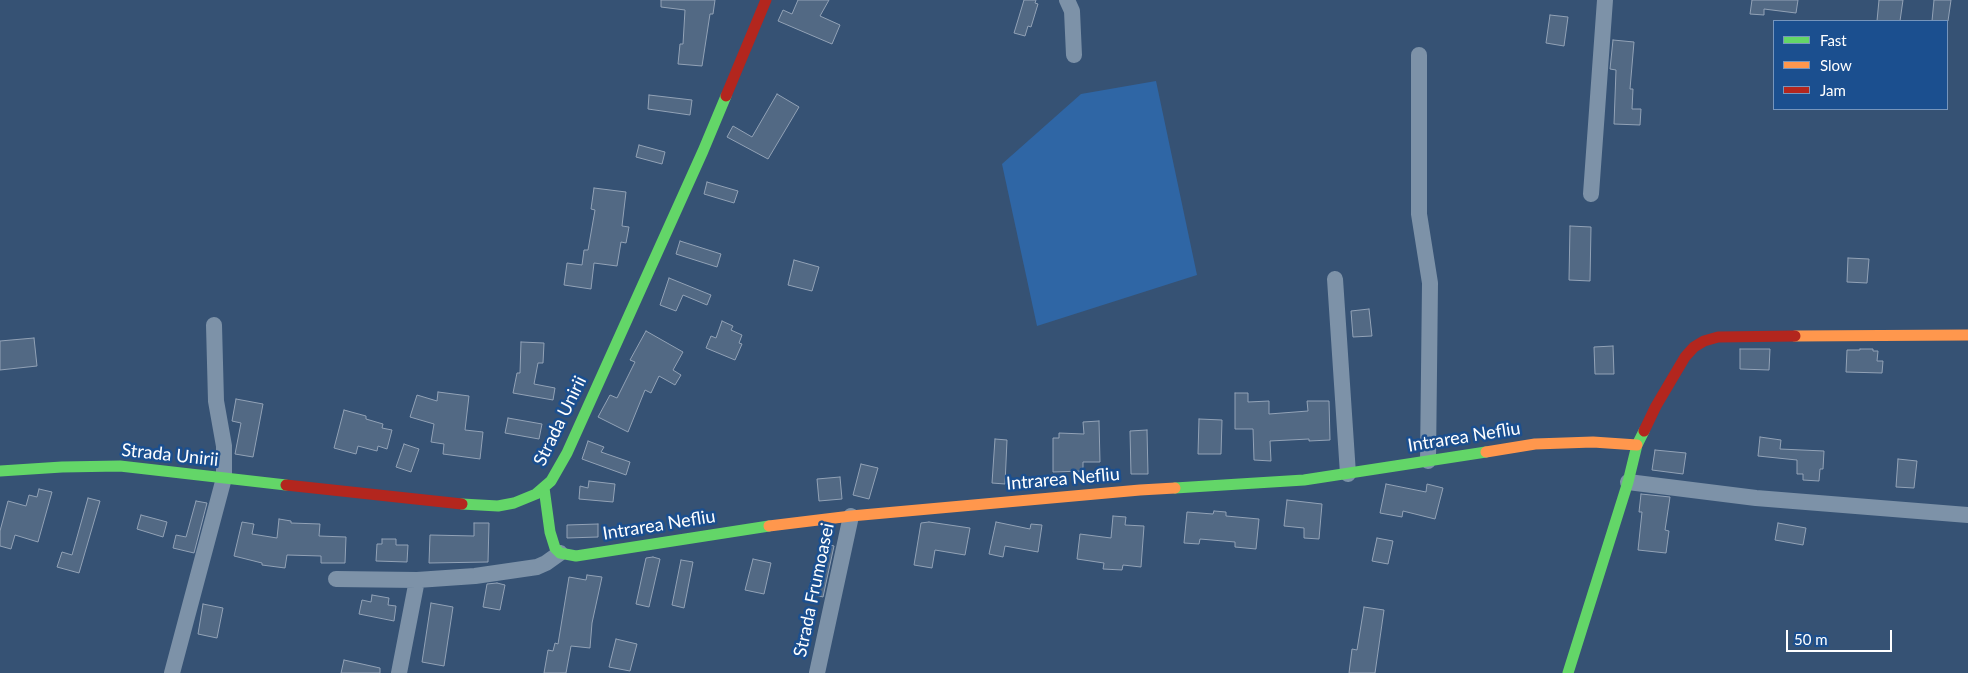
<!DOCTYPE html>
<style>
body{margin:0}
#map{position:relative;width:1968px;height:673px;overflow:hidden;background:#365274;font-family:Lato,sans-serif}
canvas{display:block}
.legend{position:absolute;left:1773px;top:20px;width:175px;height:90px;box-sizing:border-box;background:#1b4f8f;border:1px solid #7695bc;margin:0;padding:6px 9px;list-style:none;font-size:15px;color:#fff}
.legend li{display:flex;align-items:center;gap:10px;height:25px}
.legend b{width:25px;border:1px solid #7695bc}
.scale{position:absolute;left:1786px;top:630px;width:106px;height:22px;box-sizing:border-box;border:2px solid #fff;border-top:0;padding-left:6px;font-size:15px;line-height:18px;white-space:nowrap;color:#fff;-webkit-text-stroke:4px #1b4f8f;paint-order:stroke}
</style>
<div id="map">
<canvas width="1968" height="673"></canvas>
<ul class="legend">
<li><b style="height:6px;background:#63d668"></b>Fast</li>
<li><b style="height:6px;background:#ff974d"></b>Slow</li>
<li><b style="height:6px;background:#b3261e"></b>Jam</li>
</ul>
<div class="scale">50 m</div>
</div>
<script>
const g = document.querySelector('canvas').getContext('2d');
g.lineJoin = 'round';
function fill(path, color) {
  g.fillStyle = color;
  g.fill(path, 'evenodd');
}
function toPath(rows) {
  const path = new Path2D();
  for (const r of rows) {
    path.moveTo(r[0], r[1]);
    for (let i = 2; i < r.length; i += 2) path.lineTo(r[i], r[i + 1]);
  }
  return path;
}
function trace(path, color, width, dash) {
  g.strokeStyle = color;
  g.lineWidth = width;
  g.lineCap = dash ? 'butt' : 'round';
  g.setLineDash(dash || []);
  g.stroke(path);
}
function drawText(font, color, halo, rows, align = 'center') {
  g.font = font + ' Lato,sans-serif';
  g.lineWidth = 5;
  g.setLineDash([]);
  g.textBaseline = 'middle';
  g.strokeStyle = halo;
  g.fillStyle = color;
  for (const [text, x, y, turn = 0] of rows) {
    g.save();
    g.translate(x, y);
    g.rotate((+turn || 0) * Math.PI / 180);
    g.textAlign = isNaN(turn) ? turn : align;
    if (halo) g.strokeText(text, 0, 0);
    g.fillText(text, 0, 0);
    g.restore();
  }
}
const green = toPath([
 [1156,81,1197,275,1037,326,1002,164,1081,94]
]);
const building = toPath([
 [661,0,715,0,713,14,710,14,702,66,678,64,680,44,683,44,685,10,661,7,661,0],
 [798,0,829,0,820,16,840,25,832,44,778,21,783,10,792,14,798,0],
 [1024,0,1036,0,1035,3,1038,4,1031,27,1028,26,1025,36,1014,33,1024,0],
 [1752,0,1798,0,1796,13,1764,9,1764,15,1750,14,1752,0],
 [1879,0,1903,0,1900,21,1877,21,1879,0],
 [1934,0,1951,0,1948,21,1932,21,1934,0],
 [1550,15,1568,17,1564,46,1546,43,1550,15],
 [1613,40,1634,42,1630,89,1633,89,1632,109,1641,109,1640,125,1614,124,1616,70,1610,69,1613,40],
 [777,94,799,107,768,159,727,137,733,126,752,137,777,94],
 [649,95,692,100,690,115,648,109,649,95],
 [639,145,665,152,662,164,636,157,639,145],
 [707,182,738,191,734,203,704,194,707,182],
 [594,188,626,192,622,226,629,227,626,243,621,242,617,266,594,263,591,289,564,285,567,263,582,265,584,250,588,250,595,210,591,209,594,188],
 [1570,226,1591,227,1590,281,1569,280,1570,226],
 [680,241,721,254,717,267,676,254,680,241],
 [1848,258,1869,259,1867,283,1847,282,1848,258],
 [794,260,819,267,812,291,788,285,794,260],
 [669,278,711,295,707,305,683,295,676,311,660,305,669,278],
 [1369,309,1372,336,1353,337,1351,311,1369,309],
 [722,321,733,326,731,330,742,335,739,343,742,344,735,360,706,348,711,336,716,338,722,321],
 [646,331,683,352,673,370,681,375,675,385,659,376,651,393,645,390,628,432,598,417,610,395,617,398,635,362,630,360,646,331],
 [34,338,37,366,0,370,0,341,34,338],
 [521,342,544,343,543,363,538,363,534,384,555,388,553,400,513,393,517,373,520,373,521,342],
 [1613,346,1614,374,1595,374,1594,347,1613,346],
 [1740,349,1770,349,1769,370,1740,369,1740,349],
 [1860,349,1873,349,1873,351,1878,351,1877,361,1883,361,1882,373,1846,372,1847,350,1860,350,1860,349],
 [438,392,469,396,465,430,483,432,480,459,443,454,444,444,431,442,434,424,410,417,417,395,437,401,438,392],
 [1235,393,1248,393,1248,402,1269,401,1269,414,1308,411,1307,401,1329,401,1330,440,1309,441,1309,439,1270,441,1271,461,1254,460,1253,429,1235,429,1235,393],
 [236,399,263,404,253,457,235,454,241,423,232,421,236,399],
 [344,410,366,416,366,419,383,424,382,428,392,430,387,449,378,446,377,451,358,446,356,454,334,448,344,410],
 [508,418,542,424,539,439,505,433,508,418],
 [1199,419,1222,420,1221,454,1198,454,1199,419],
 [1099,421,1100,462,1083,462,1083,471,1053,472,1053,438,1059,438,1059,433,1084,434,1083,422,1099,421],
 [1147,430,1148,474,1131,474,1130,431,1147,430],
 [1760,437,1781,440,1780,449,1824,451,1823,469,1820,469,1819,481,1803,480,1803,474,1797,474,1797,460,1758,456,1760,437],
 [995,439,1007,440,1005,484,992,483,995,439],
 [588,441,604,447,601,452,630,462,626,475,582,459,588,441],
 [404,444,419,449,411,472,396,467,404,444],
 [1655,450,1686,453,1683,474,1652,470,1655,450],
 [1898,459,1917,461,1914,488,1896,487,1898,459],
 [861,464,878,468,869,499,853,495,861,464],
 [840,477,842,499,819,501,817,479,840,477],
 [589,481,615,484,613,502,579,499,580,486,588,488,589,481],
 [1386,484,1426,492,1427,484,1443,488,1435,519,1403,511,1402,517,1380,513,1386,484],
 [39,489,52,492,38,542,15,535,11,549,0,546,0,531,8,501,26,506,29,495,37,497,39,489],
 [1641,494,1670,497,1665,530,1669,531,1666,553,1638,550,1642,512,1639,512,1641,494],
 [88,498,100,501,79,573,57,567,62,552,72,555,88,498],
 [1287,500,1322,504,1319,539,1304,538,1304,528,1284,526,1287,500],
 [196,501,207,503,194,553,173,548,176,535,186,537,196,501],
 [1214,511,1226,512,1226,516,1259,519,1256,549,1235,547,1235,542,1200,539,1199,544,1184,543,1187,512,1213,514,1214,511],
 [141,515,167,522,163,537,137,529,141,515],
 [1113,516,1126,517,1125,525,1144,526,1141,567,1123,565,1122,570,1103,569,1104,563,1077,559,1080,534,1111,538,1113,516],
 [279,519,291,521,291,523,320,524,319,536,346,537,345,563,321,563,321,556,287,555,285,568,262,565,262,563,234,556,242,522,254,524,252,534,277,538,279,519],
 [929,522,970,528,965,555,935,550,932,568,914,565,921,523,929,522],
 [996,522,1030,529,1031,524,1042,525,1038,552,1005,546,1003,557,989,554,996,522],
 [474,523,489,523,488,562,429,563,430,535,474,536,474,523],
 [1778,523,1806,528,1803,545,1775,540,1778,523],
 [598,524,598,537,567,538,567,525,598,524],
 [1377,538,1393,541,1388,564,1372,561,1377,538],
 [382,539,396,539,396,545,408,545,407,562,376,561,377,544,382,544,382,539],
 [827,544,834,546,823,597,808,593,812,578,818,579,827,544],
 [653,557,660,559,649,607,636,604,646,558,653,557],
 [753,559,771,563,764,594,745,590,753,559],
 [681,560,693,562,684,608,672,605,681,560],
 [587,575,602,577,592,623,590,648,571,646,566,673,544,673,548,650,553,651,555,643,558,644,569,577,586,580,587,575],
 [497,583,505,585,500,610,483,607,487,584,497,583],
 [372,595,389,598,388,605,396,606,394,621,359,614,362,600,371,602,372,595],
 [431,603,453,607,444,666,422,662,431,603],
 [203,604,223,608,217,638,198,634,203,604],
 [1364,607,1384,610,1375,673,1349,673,1352,649,1357,650,1364,607],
 [616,639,637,644,630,671,609,667,616,639],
 [344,660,380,668,380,673,341,673,344,660]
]);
const street = toPath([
 [1067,0,1072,11,1074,55],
 [1419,55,1419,214,1430,283,1428,461],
 [1591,194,1605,0],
 [1335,279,1348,474],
 [1628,482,1756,498,1968,515],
 [336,579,417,580,475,576,537,567,546,563,560,553],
 [172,673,224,478,224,446,216,401,214,325],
 [399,673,417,580],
 [817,673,851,516]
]);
const fast = toPath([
 [0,471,62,467,120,466,286,485],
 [544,488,550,532,555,548,560,553,576,556,769,526],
 [1175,488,1304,480,1486,452],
 [462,504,498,506,514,503,536,494,551,481,567,453,703,151,726,96],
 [1568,673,1628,482,1637,445,1644,431]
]);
const slow = toPath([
 [1795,336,1968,335],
 [1486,452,1535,444,1593,442,1637,445],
 [769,526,851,516,1140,490,1175,488]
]);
const jam = toPath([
 [726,96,766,0],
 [1644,431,1656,406,1685,357,1694,347,1704,341,1718,337,1795,336],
 [286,485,462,504]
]);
const streetNames = [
 ["Strada Unirii",560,421,-64],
 ["Intrarea Nefliu",1464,437,-9],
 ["Strada Unirii",170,455,6],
 ["Intrarea Nefliu",1063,479,-5],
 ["Intrarea Nefliu",659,525,-9],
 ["Strada Frumoasei",814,590,-78]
];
fill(green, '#2f66a5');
fill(building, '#526984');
trace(building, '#92a2b6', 1);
trace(street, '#7d92a8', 16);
trace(fast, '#63d668', 11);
trace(slow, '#ff974d', 11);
trace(jam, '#b3261e', 11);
drawText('18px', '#fff', '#1b4f8f', streetNames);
</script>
